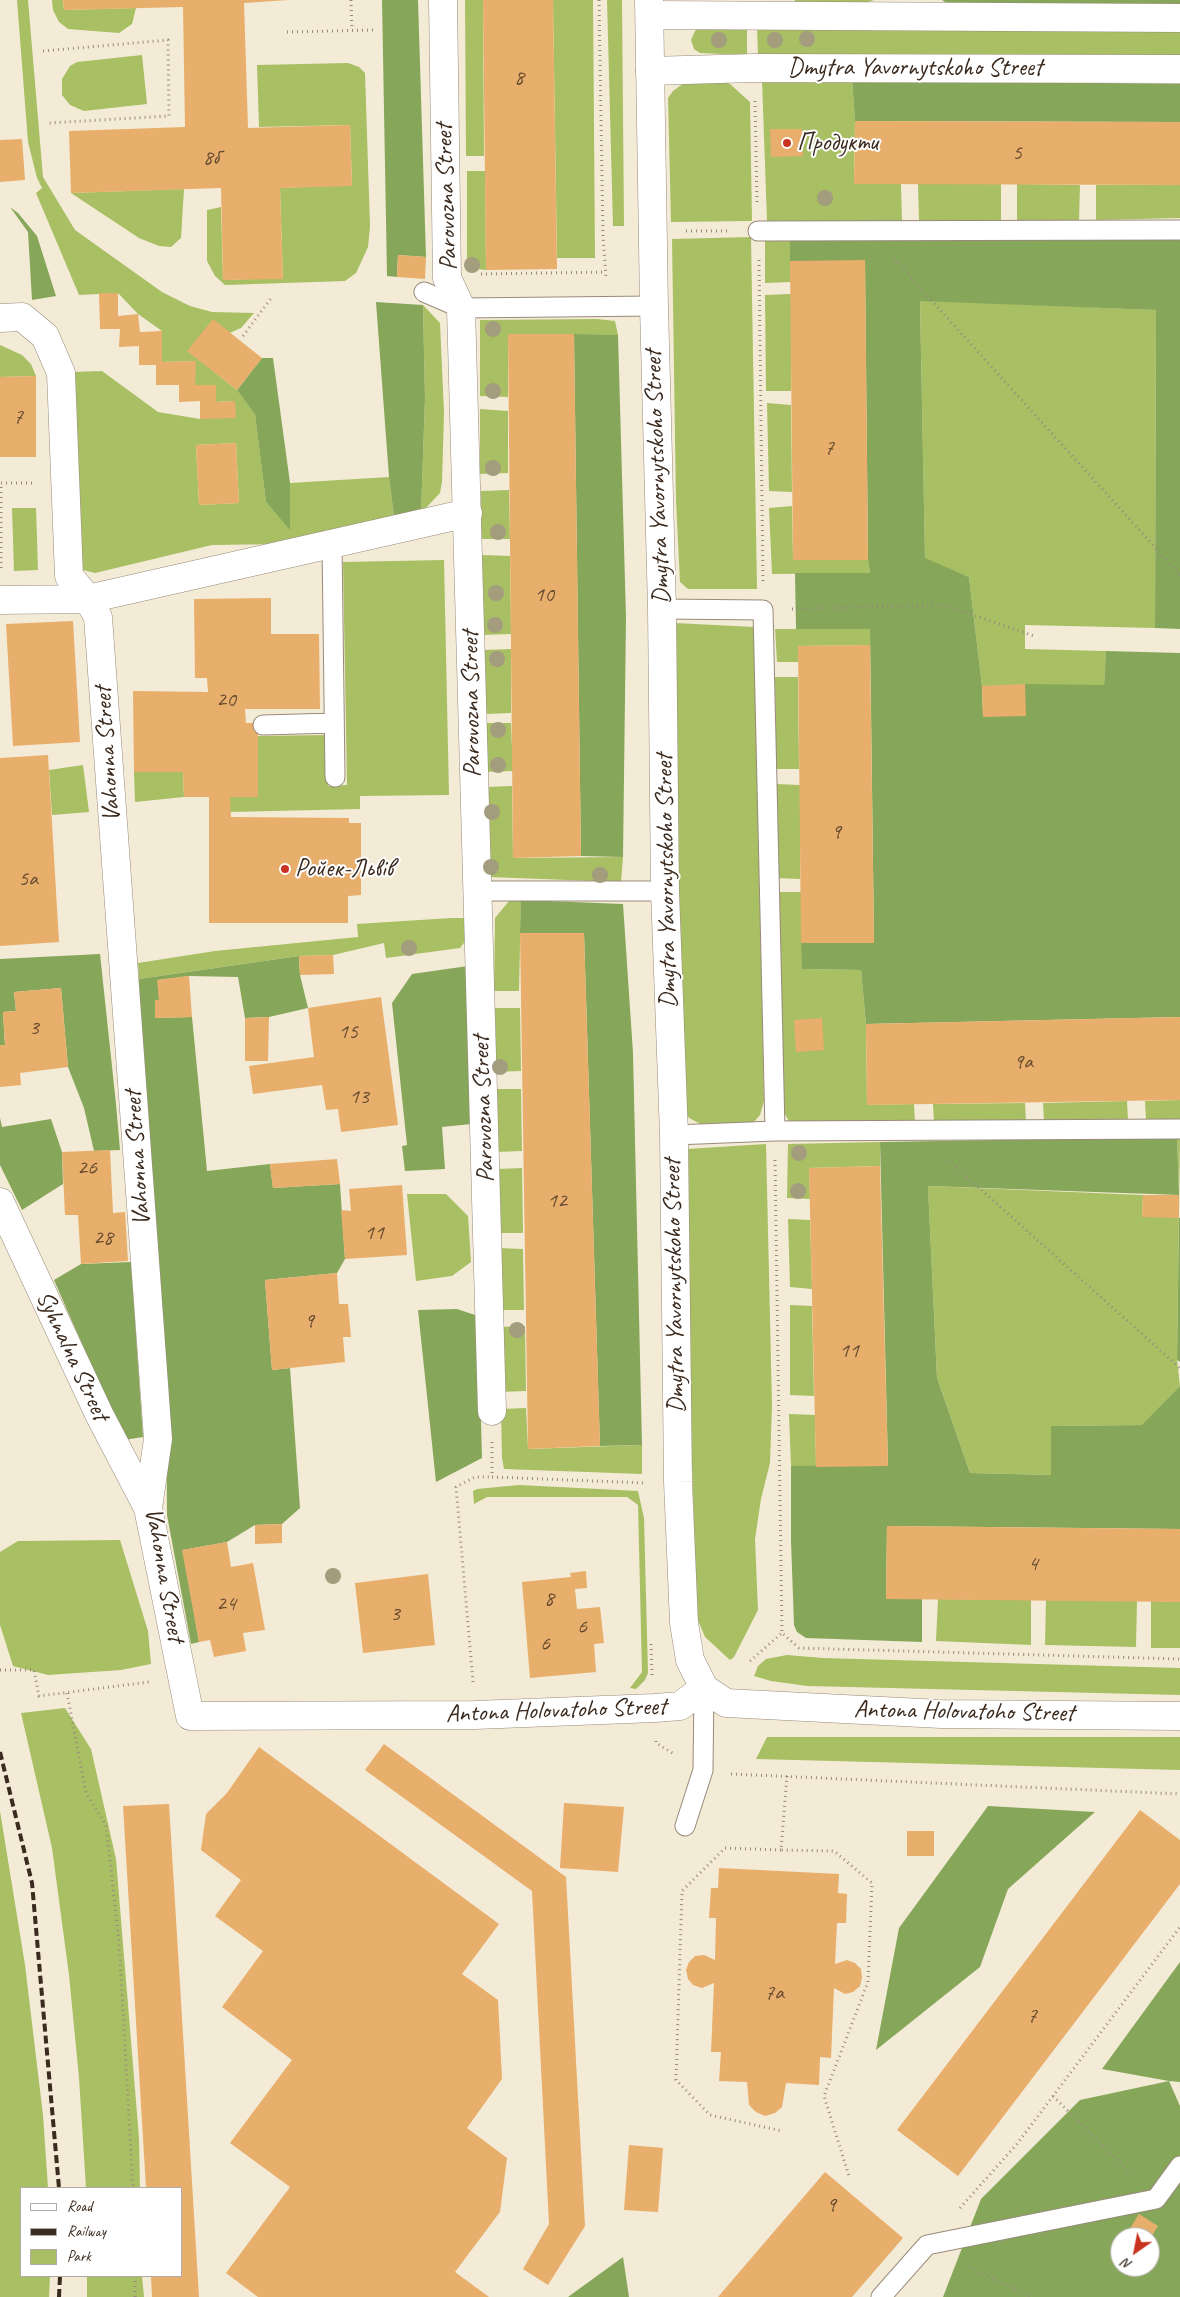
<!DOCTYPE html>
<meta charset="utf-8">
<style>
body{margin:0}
#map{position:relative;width:1180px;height:2297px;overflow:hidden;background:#f4ebd6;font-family:Caveat,sans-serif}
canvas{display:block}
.legend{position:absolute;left:20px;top:2187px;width:162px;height:90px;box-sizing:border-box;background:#fff;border:1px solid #b1aaa5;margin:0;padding:6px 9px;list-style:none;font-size:15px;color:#3b2a1e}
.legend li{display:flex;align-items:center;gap:10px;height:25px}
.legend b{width:25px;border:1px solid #b1aaa5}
.north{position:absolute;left:1110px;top:2227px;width:50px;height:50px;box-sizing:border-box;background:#fff;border:1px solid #b1aaa5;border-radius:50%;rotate:213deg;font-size:14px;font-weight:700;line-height:20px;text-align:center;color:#3b2a1e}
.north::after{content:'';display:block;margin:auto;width:18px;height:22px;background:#c8321e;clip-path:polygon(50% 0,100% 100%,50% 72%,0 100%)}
</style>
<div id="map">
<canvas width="1180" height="2297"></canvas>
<ul class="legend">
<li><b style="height:6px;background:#fff"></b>Road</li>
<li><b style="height:6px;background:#3b2a1e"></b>Railway</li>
<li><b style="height:14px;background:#a8bf64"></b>Park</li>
</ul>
<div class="north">N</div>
</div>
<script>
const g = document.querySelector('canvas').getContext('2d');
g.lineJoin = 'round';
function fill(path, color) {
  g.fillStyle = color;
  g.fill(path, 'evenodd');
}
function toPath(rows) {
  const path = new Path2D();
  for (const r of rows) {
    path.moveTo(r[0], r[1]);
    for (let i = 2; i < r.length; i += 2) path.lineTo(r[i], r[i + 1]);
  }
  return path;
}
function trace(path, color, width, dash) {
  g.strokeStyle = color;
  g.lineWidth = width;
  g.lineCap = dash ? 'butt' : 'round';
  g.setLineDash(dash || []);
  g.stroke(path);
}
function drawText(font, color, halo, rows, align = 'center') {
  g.font = font + ' Caveat,sans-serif';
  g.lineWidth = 4;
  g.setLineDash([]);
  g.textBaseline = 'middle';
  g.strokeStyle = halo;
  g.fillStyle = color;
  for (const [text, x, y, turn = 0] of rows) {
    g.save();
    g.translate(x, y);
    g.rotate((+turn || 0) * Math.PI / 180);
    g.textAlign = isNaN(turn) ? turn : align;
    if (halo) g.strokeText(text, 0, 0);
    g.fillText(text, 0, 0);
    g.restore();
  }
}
const green = toPath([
 [17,0,28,0,43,177,75,230,162,292,190,306,212,312,254,313,241,328,188,351,237,390,255,413,266,502,290,529,290,483,389,477,394,517,421,513,425,398,423,305,440,323,444,413,442,482,440,493,421,513,284,544,212,545,95,573,83,570,77,558,72,372,102,371,158,412,200,419,234,401,216,402,216,385,195,385,195,361,162,362,162,331,138,314,118,293,79,295,36,193,42,188,37,178,28,142],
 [236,443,239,503,199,505,196,445],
 [52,0,63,0,64,10,136,8,132,24,119,33,68,29,59,22,53,10],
 [465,0,483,0,484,156,466,156],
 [553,0,593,0,595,258,557,258],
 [607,0,622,0,624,226,613,226],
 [795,0,874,0,862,4,795,2],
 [700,27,747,27,747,55,700,53,694,49,691,40,695,31],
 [757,28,1180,31,1180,56,758,55],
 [142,55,147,104,84,111,70,105,62,95,62,79,70,66,77,62],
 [348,63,359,67,365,73,370,226,368,247,356,273,345,281,225,285,215,276,207,261,207,210,221,207,223,280,283,278,280,188,352,185,350,125,259,127,257,65],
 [688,80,720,80,730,84,750,102,752,221,671,222,668,98,673,91],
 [762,80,852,80,855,121,854,183,901,184,902,221,767,221],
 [467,171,485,171,486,270,468,268,467,265],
 [918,184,1001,184,1001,221,919,221],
 [1017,184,1080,185,1079,221,1017,222],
 [1096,185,1180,185,1180,218,1096,220],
 [184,189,181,238,171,247,159,246,139,238,71,193],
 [751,237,757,589,688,589,680,582,676,501,672,239],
 [765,237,790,237,791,282,765,283],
 [791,294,791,391,766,391,765,295],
 [920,300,1156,310,1155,628,1025,625,1025,649,1106,651,1104,685,982,686,969,577,925,559],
 [597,319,615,321,618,335,508,334,508,397,480,396,480,320],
 [0,345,22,355,31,364,36,376,0,377],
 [767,403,791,405,792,492,769,491],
 [480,409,508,411,508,473,480,474],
 [509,490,510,539,481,539,481,491],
 [792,506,793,560,868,560,870,573,772,574,769,508],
 [12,508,36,508,38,570,14,571],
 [481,555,510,556,511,634,482,635],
 [444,560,449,795,360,796,360,809,230,812,230,797,258,797,258,736,327,735,328,786,347,785,343,562],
 [675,623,754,627,764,1101,760,1115,754,1122,704,1126,682,1114],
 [775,629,871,629,870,645,798,646,798,662,777,662],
 [511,649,511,713,485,714,484,650],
 [775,677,798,677,799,769,776,769],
 [484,723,511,723,513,771,484,772],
 [83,765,89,812,52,815,49,770],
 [134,772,183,772,184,797,135,802],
 [775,784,800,785,800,879,776,878],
 [512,786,513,858,623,857,621,882,489,877,485,787],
 [776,892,801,892,802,969,861,970,866,1024,867,1105,914,1104,915,1123,789,1121,781,1108],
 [521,900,519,991,494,991,495,918,509,901],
 [451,918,466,918,467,939,460,948,386,958,384,943,333,955,299,956,139,979,138,963,215,951,358,937,357,924],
 [495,1008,520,1008,521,1071,496,1072],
 [496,1089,521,1089,522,1151,496,1152],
 [1180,1100,1180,1120,1146,1120,1145,1101],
 [1127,1101,1128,1121,1044,1122,1043,1103],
 [1025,1103,1026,1122,934,1123,933,1104],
 [1177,1137,1180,1137,1177,1359,1180,1386,1143,1425,1051,1426,1051,1475,970,1473,937,1378,928,1186,1143,1195,1142,1217,1179,1195],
 [880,1142,880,1166,809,1168,810,1199,787,1198,788,1144],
 [766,1144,772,1406,770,1463,761,1499,755,1539,758,1610,734,1657,730,1660,705,1637,697,1618,691,1431,687,1149],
 [522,1168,523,1233,498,1233,497,1169],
 [407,1194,446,1194,468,1216,471,1262,452,1276,416,1281],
 [788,1219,810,1220,812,1289,790,1287],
 [498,1248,523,1249,524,1310,499,1310],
 [790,1305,812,1306,814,1396,790,1395],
 [525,1326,526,1391,500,1392,500,1327],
 [526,1408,528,1449,642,1445,642,1474,504,1469,502,1458,501,1409],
 [789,1414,815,1415,816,1467,791,1466],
 [519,1485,638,1491,644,1518,648,1673,645,1680,636,1689,630,1688,642,1672,638,1505,627,1497,487,1497,474,1504,473,1491,477,1489],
 [120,1540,148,1631,151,1664,121,1670,48,1675,13,1666,0,1625,0,1552,18,1541],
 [938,1599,1031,1600,1031,1645,936,1641],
 [1046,1600,1137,1601,1136,1647,1045,1645],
 [1151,1601,1180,1602,1180,1648,1151,1648],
 [787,1655,823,1658,1180,1668,1180,1695,807,1686,771,1681,754,1676,758,1666,766,1659],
 [65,1708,91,1749,116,1859,139,2138,140,2188,86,2188,79,2078,69,1975,52,1848,21,1713],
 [767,1737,1180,1737,1180,1770,756,1759],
 [0,1811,25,1965,43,2115,48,2188,21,2188,21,2276,50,2276,49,2297,0,2297],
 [87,2276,142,2276,144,2297,87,2297]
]);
const forest = toPath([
 [382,0,418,0,426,257,398,255,397,277,387,276],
 [942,0,1180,0,1180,7,948,4],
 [852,80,1180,84,1180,122,855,121],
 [10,207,18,213,37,236,56,296,32,300,28,232],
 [790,237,1180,237,1180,629,1155,628,1156,310,920,301,925,558,969,577,982,686,983,716,1025,715,1025,684,1104,685,1106,651,1180,653,1180,1017,866,1024,861,970,802,969,801,943,874,942,870,629,796,629,795,573,870,573,868,560,865,261,790,261],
 [376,302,423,305,425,398,421,514,394,517,389,477],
 [574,334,618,335,626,617,623,857,581,856],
 [262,358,273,358,290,483,290,530,266,502,255,414,237,390],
 [521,900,623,904,633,1053,642,1445,600,1446,584,933,520,933],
 [100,954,116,1104,120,1150,94,1151,84,1108,68,1067,61,988,14,992,16,1011,3,1012,5,1045,0,1045,0,959],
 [299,956,300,975,308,1008,269,1017,245,1018,238,977,189,976,158,980,159,1000,155,1000,155,1018,192,1017,207,1171,270,1164,273,1188,340,1184,345,1259,337,1273,265,1280,272,1370,290,1368,300,1508,282,1524,255,1525,227,1542,183,1550,199,1642,191,1644,167,1515,166,1372,153,1178,142,1077,139,979],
 [468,966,481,1123,442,1127,445,1169,405,1171,402,1146,407,1145,392,1003,412,974],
 [0,1118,2,1127,51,1119,62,1152,63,1184,22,1210,0,1165],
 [1177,1137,1179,1195,928,1186,937,1378,970,1473,1051,1475,1051,1426,1142,1425,1180,1386,1180,1529,887,1526,886,1598,922,1599,922,1642,806,1638,797,1632,794,1625,791,1541,791,1466,888,1465,880,1142],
 [1179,1218,1180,1218,1180,1362,1177,1360],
 [131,1262,143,1437,124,1440,54,1280,81,1264],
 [457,1309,478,1316,482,1458,436,1482,418,1310],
 [988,1806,1095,1812,1008,1889,980,1967,876,2050,899,1928],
 [1180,1962,1180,2082,1169,2081,1180,2106,1180,2297,943,2297,981,2199,1080,2100,1169,2081,1102,2069],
 [1120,2237,1150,2237,1150,2267,1120,2267],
 [623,2257,629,2297,568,2297]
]);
const building = toPath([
 [63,0,288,0,244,3,248,128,350,125,352,186,280,188,283,279,223,280,221,188,71,193,69,131,185,127,183,7,64,10],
 [483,0,553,0,557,269,486,270],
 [855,121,1180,122,1180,185,854,184],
 [770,129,802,129,803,156,771,157],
 [22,139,25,180,0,182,0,140],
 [398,255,426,257,425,279,397,277],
 [865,260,868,560,793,560,790,261],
 [99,293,118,293,118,316,138,314,140,332,162,331,162,362,196,361,195,385,216,385,216,402,235,401,236,418,200,419,200,401,179,402,179,385,156,385,156,365,139,365,139,346,119,347,120,329,100,329],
 [213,319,262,358,237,390,187,351],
 [508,334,574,334,581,856,513,858],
 [36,376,36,457,0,457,0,377],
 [236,443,239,503,199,505,196,445],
 [271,598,271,634,319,634,320,709,245,709,246,723,258,723,258,797,230,797,231,817,349,818,349,823,361,823,361,895,348,896,348,923,209,923,209,797,184,797,183,772,134,772,133,691,208,692,207,678,195,678,194,599],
 [73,621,80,742,13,746,6,624],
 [870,645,874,943,801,943,798,646],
 [1025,684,1026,716,983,717,982,686],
 [48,755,59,942,0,946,0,758],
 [520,933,584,933,600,1446,528,1449],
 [333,955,334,974,300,975,299,956],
 [189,976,192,1017,155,1018,155,1000,159,1000,157,980],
 [61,988,68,1067,20,1073,21,1085,0,1087,0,1045,5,1045,3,1012,16,1011,14,992],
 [381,997,398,1125,341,1132,338,1109,326,1110,322,1085,253,1094,249,1066,314,1057,308,1008],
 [269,1017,268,1061,245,1061,245,1018],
 [1180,1017,1180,1100,867,1105,866,1024],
 [822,1018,824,1050,796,1052,794,1020],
 [110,1150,113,1213,125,1212,128,1261,81,1264,78,1215,65,1215,62,1152],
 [337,1159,340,1184,273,1188,270,1164],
 [880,1166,888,1466,816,1467,809,1168],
 [402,1185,407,1255,345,1259,341,1210,351,1211,349,1189],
 [1143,1195,1179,1195,1179,1218,1142,1217],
 [337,1273,339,1304,348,1304,351,1337,343,1337,345,1362,272,1370,265,1280],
 [282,1524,282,1543,255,1544,255,1525],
 [887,1526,1180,1529,1180,1602,886,1599],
 [227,1542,231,1567,253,1563,265,1630,243,1633,246,1651,214,1657,210,1640,199,1642,182,1550],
 [586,1571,587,1588,575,1589,577,1609,600,1607,604,1643,594,1644,596,1672,530,1678,522,1582,571,1577,570,1573],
 [428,1574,435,1645,363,1653,355,1583],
 [384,1744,566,1877,585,2226,548,2285,523,2269,549,2224,532,1891,365,1770],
 [259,1747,499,1924,462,1974,498,2000,502,2079,467,2128,507,2158,500,2212,455,2272,489,2297,258,2297,226,2273,290,2187,230,2143,292,2060,222,2007,263,1951,215,1916,241,1880,201,1850,206,1814,227,1793],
 [564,1803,624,1807,618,1872,560,1868],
 [169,1804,199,2297,152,2297,151,2276,181,2276,181,2188,146,2188,123,1806],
 [1140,1810,1180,1840,1180,1884,958,2176,897,2130],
 [907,1831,934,1831,934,1856,907,1856],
 [719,1868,839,1874,838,1893,847,1894,846,1923,837,1923,835,1964,847,1960,855,1963,861,1969,862,1978,860,1986,853,1992,845,1994,834,1988,831,2058,820,2057,819,2085,786,2083,782,2107,775,2113,765,2116,756,2112,749,2105,747,2082,719,2081,721,2052,711,2052,714,1983,702,1988,693,1985,688,1979,686,1970,689,1962,695,1956,704,1955,715,1960,716,1918,709,1918,711,1888,718,1888],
 [629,2145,663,2148,658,2212,624,2210],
 [825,2172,903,2238,852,2297,718,2297],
 [1139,2214,1158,2226,1151,2237,1139,2237,1129,2230]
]);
const path = toPath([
 [351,0,352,30],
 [599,0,603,236,606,278],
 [287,32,374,30],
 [43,51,168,40,169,116,49,123],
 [755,101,757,202],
 [686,231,730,231],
 [894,259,1180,575],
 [759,260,763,582],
 [481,274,606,272],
 [243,336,272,297],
 [1,568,1,483,32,483],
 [792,609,944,605,1034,636],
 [775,1160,782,1633,799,1648,1180,1659],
 [948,1160,1180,1368],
 [492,1442,492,1477,646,1483],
 [651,1644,652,1675],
 [750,1661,782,1633],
 [0,1670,34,1670,39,1696,149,1682],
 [473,1682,456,1487,475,1477,492,1477],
 [67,1693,86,1793,106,1825,119,1941,133,2188],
 [656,1741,656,1743,674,1754],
 [731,1774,1180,1794],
 [787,1776,781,1850,834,1851,872,1883,868,1982,824,2096,849,2176],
 [781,1850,725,1848,682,1891,676,2080,710,2115,782,2131],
 [1053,2096,1131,2174],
 [960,2208,1017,2144,1180,1927],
 [970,2267,1030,2297],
 [135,2276,135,2297]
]);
const service = toPath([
 [758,231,1180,230],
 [424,292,461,308,654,306],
 [332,543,335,777],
 [662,609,763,610,775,1131],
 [263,725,334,723],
 [478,891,665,891],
 [674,1135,775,1131,1180,1129],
 [685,1826,703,1770,704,1688],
 [881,2297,927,2245,1156,2199,1180,2166]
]);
const minor = toPath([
 [443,0,447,278,461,308,492,1411],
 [650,15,1180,18],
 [650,71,754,68,1180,69],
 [0,318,22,317,45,336,61,373,69,576,88,599,98,617,158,1439,148,1508,190,1716,475,1715,655,1708,680,1706,704,1688],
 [0,600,88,599,468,513],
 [0,1202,99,1414,148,1508]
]);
const tertiary = toPath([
 [649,0,654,306,662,609,665,891,674,1135,678,1482,684,1623,690,1660,704,1688,726,1703,941,1714,1180,1716]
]);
const rail = toPath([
 [0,1752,32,1883,59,2188],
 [59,2297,60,2276]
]);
const trees = [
 [807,39],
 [719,40],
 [775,40],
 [825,198],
 [472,265],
 [493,329],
 [493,391],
 [493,468],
 [498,532],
 [496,593],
 [495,625],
 [497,659],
 [498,730],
 [498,765],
 [492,812],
 [491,867],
 [600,875],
 [409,948],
 [500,1067],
 [799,1153],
 [798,1191],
 [517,1330],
 [333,1576]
];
const markers = [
 [787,143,5,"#c8321e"],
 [285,869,5,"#c8321e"]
];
const numberNames = [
 ["8",519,78],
 ["5",1017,153],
 ["8б",211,158],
 ["7",18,417],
 ["7",829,448],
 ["10",544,595],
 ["20",226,700],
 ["9",836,832],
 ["5а",28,879],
 ["3",34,1028],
 ["15",348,1032],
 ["9а",1023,1062],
 ["13",359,1097],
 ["26",87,1168],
 ["12",557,1201],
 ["11",374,1233],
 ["28",103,1238],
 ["9",309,1321],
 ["11",849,1351],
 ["4",1033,1564],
 ["8",549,1599],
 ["24",226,1604],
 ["3",395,1614],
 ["6",582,1627],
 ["6",545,1644],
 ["7а",774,1993],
 ["7",1032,2016],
 ["9",831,2205]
];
const streetNames = [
 ["Dmytra Yavornytskoho Street",915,68],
 ["Parovozna Street",447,197,-92],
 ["Dmytra Yavornytskoho Street",658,477,-92],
 ["Parovozna Street",472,704,-91],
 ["Vahonna Street",108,754,-94],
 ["Dmytra Yavornytskoho Street",667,881,-91],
 ["Parovozna Street",484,1109,-92],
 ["Vahonna Street",138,1158,-94],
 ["Dmytra Yavornytskoho Street",675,1286,-91],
 ["Syhnalna Street",72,1356,65],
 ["Vahonna Street",164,1575,80],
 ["Antona Holovatoho Street",556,1711,-2],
 ["Antona Holovatoho Street",964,1712,1]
];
const poiNames = [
 ["Продукти",797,143],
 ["Ройек-Львів",295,869]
];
fill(green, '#a8bf64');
fill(forest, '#86a65a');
fill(building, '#e8ae6b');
trace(service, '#988a7a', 21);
trace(minor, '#988a7a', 29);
trace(tertiary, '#988a7a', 29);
trace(path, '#988a7a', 3, [1, 4]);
trace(service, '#fff', 19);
trace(minor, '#fff', 28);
trace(tertiary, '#fff', 28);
trace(rail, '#3b2a1e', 4, [8, 4]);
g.fillStyle = '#a39d7e';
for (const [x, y] of trees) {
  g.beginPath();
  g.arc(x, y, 8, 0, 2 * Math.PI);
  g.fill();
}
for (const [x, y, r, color] of markers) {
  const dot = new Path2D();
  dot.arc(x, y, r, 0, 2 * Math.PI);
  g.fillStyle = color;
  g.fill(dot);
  trace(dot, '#fff', 2);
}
drawText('22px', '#664b31', null, numberNames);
drawText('25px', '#3b2a1e', '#fff', streetNames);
drawText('25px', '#3b2a1e', '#fff', poiNames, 'left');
</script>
